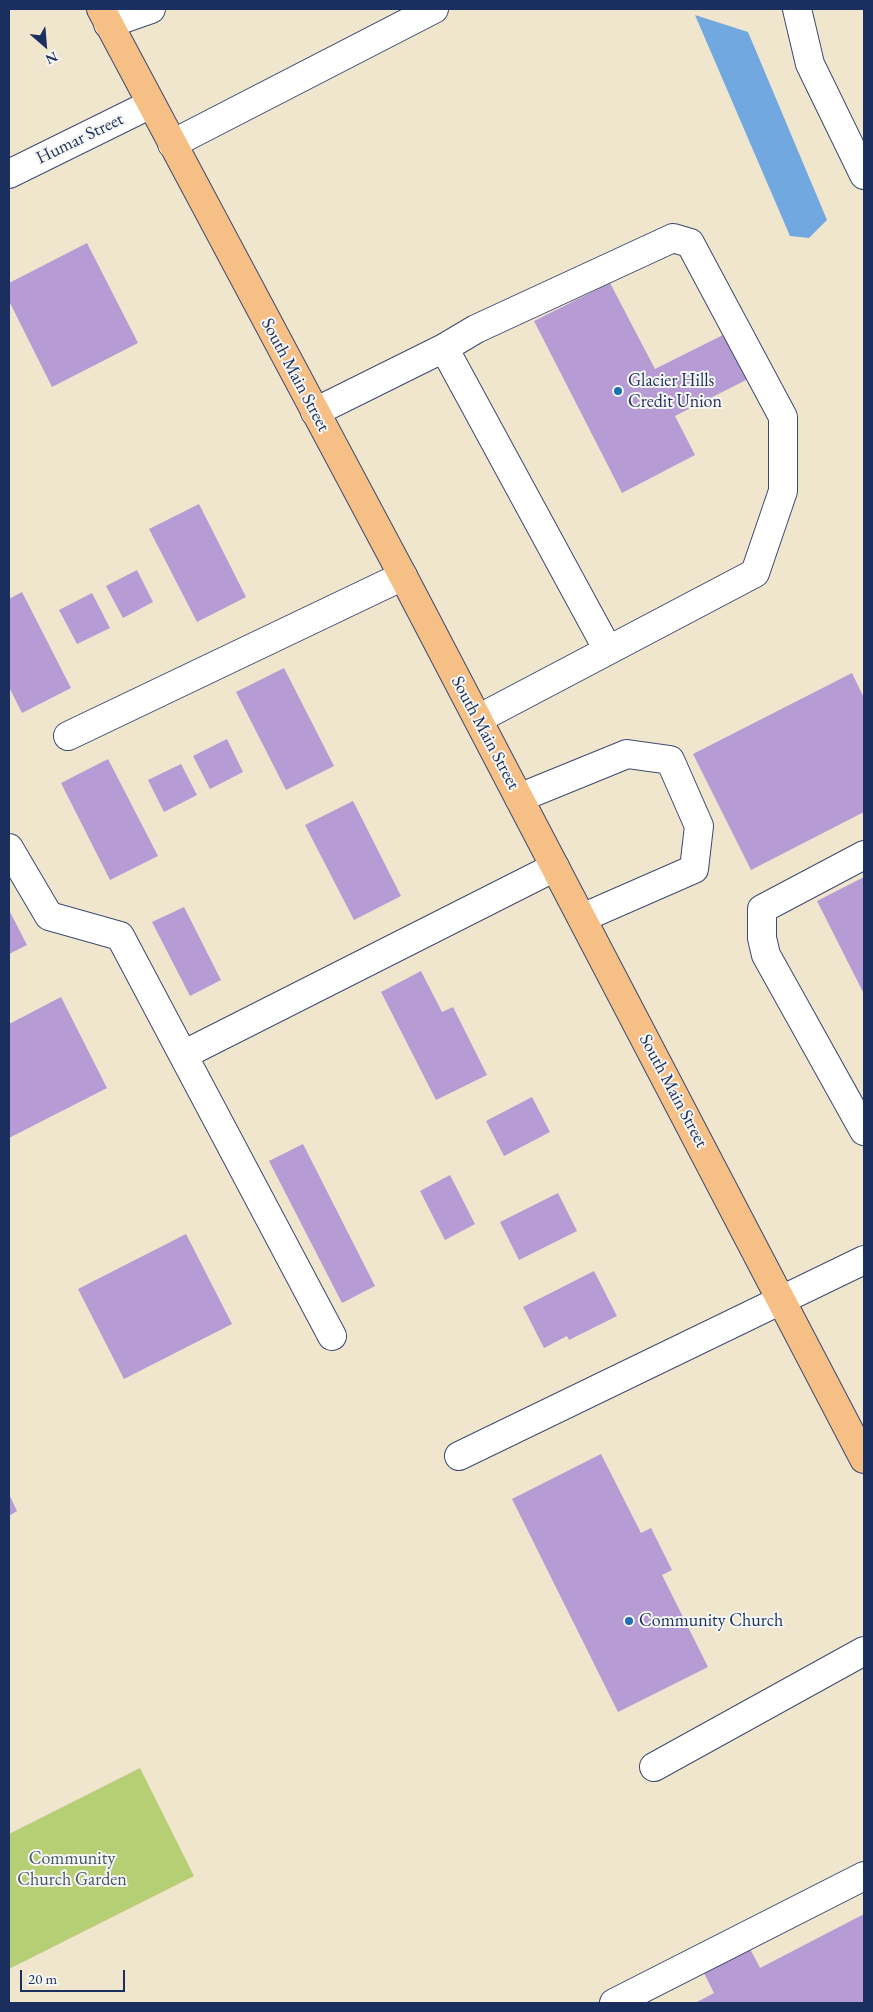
<!DOCTYPE html>
<style>
body{margin:0}
#map{position:relative;width:873px;height:2012px;overflow:hidden;background:#f0e6ce;font-family:"EB Garamond",serif}
canvas{display:block}
.frame{position:absolute;inset:0;border:10px solid #1b2f5e;pointer-events:none}
.north{position:absolute;left:20px;top:20px;width:50px;height:50px;-webkit-text-stroke:4px #f6f6f2;paint-order:stroke;rotate:153deg;font-size:14px;font-weight:700;line-height:20px;text-align:center;color:#1b2f5e}
.north::after{content:'';display:block;margin:auto;width:18px;height:22px;background:#1b2f5e;clip-path:polygon(50% 0,100% 100%,50% 72%,0 100%)}
.scale{position:absolute;left:20px;top:1970px;width:105px;height:22px;box-sizing:border-box;border:2px solid #1b2f5e;border-top:0;padding-left:6px;font-size:15px;line-height:18px;white-space:nowrap;color:#1b2f5e;-webkit-text-stroke:4px #f6f6f2;paint-order:stroke}
</style>
<div id="map">
<canvas width="873" height="2012"></canvas>
<div class="frame"></div>
<div class="north">N</div>
<div class="scale">20 m</div>
</div>
<script>
const g = document.querySelector('canvas').getContext('2d');
g.lineJoin = 'round';
function fill(path, color) {
  g.fillStyle = color;
  g.fill(path, 'evenodd');
}
function toPath(rows) {
  const path = new Path2D();
  for (const r of rows) {
    path.moveTo(r[0], r[1]);
    for (let i = 2; i < r.length; i += 2) path.lineTo(r[i], r[i + 1]);
  }
  return path;
}
function trace(path, color, width, dash) {
  g.strokeStyle = color;
  g.lineWidth = width;
  g.lineCap = dash ? 'butt' : 'round';
  g.setLineDash(dash || []);
  g.stroke(path);
}
function drawText(font, color, halo, rows, align = 'center') {
  g.font = font + ' "EB Garamond",serif';
  g.lineWidth = 4;
  g.setLineDash([]);
  g.textBaseline = 'middle';
  g.strokeStyle = halo;
  g.fillStyle = color;
  for (const [text, x, y, turn = 0] of rows) {
    g.save();
    g.translate(x, y);
    g.rotate((+turn || 0) * Math.PI / 180);
    g.textAlign = isNaN(turn) ? turn : align;
    if (halo) g.strokeText(text, 0, 0);
    g.fillText(text, 0, 0);
    g.restore();
  }
}
const green = toPath([
 [140,1768,194,1876,9,1969,9,1834]
]);
const water = toPath([
 [695,15,748,32,827,220,809,238,790,236]
]);
const building = toPath([
 [87,243,138,343,52,387,9,301,9,283],
 [610,283,655,369,725,334,748,379,675,416,695,455,622,493,534,321],
 [199,504,246,597,197,622,149,529],
 [137,570,153,602,123,618,106,586],
 [22,592,71,688,22,713,9,687,9,599],
 [92,593,110,628,77,644,59,610],
 [284,668,334,766,286,790,236,692],
 [852,673,864,698,864,812,751,870,693,754],
 [227,739,243,772,210,789,193,756],
 [108,759,158,856,110,880,61,783],
 [181,764,197,795,164,812,148,780],
 [353,801,401,896,354,920,305,825],
 [864,877,864,994,817,901],
 [184,907,221,980,190,996,152,922],
 [9,910,27,945,9,954],
 [421,971,442,1012,453,1007,487,1075,436,1100,381,992],
 [61,997,107,1088,9,1138,9,1024],
 [532,1097,550,1132,504,1156,486,1121],
 [303,1144,375,1286,342,1303,269,1161],
 [450,1175,475,1224,445,1240,420,1191],
 [558,1193,577,1231,519,1260,500,1222],
 [186,1234,232,1324,124,1379,78,1289],
 [594,1271,617,1316,569,1340,567,1336,544,1348,523,1307],
 [601,1454,641,1533,651,1528,672,1570,662,1575,708,1667,618,1712,512,1499],
 [9,1494,17,1511,9,1516],
 [864,1914,864,2003,695,2003,714,1993,699,1963,745,1939,760,1968]
]);
const minor = toPath([
 [797,9,810,64,864,175],
 [108,24,151,9],
 [172,144,434,9],
 [9,174,151,104],
 [444,348,608,650],
 [315,412,444,348,476,329,673,238,690,243,783,417,783,491,755,573,478,719],
 [68,736,403,576],
 [519,798,627,754,670,760,699,826,694,869,582,918],
 [9,848,49,916,120,936,332,1336],
 [864,855,762,909,762,938,766,955,864,1131],
 [183,1055,555,867],
 [459,1456,864,1260],
 [654,1767,864,1651],
 [614,2003,864,1876]
]);
const major = toPath([
 [101,9,403,576,864,1459]
]);
const markers = [
 [618,391,5,"#1f6fb2"],
 [629,1621,5,"#1f6fb2"]
];
const streetNames = [
 ["Humar Street",80,139,-26],
 ["South Main Street",295,375,62],
 ["South Main Street",485,733,62],
 ["South Main Street",673,1091,62]
];
const poiNames = [
 ["Glacier Hills",628,381],
 ["Credit Union",628,402],
 ["Community Church",639,1621]
];
const parkNames = [
 ["Community",72,1859],
 ["Church Garden",72,1880]
];
fill(green, '#b6cf74');
fill(water, '#70a8df');
fill(building, '#b79bd4');
trace(minor, '#3b4a6f', 30);
trace(major, '#3b4a6f', 30);
trace(minor, '#fff', 28);
trace(major, '#f5bf86', 28);
for (const [x, y, r, color] of markers) {
  const dot = new Path2D();
  dot.arc(x, y, r, 0, 2 * Math.PI);
  g.fillStyle = color;
  g.fill(dot);
  trace(dot, '#f6f6f2', 2);
}
drawText('18px', '#1b2f5e', '#f6f6f2', streetNames);
drawText('18px', '#1b2f5e', '#f6f6f2', poiNames, 'left');
drawText('18px', '#425764', '#f6f6f2', parkNames);
</script>
